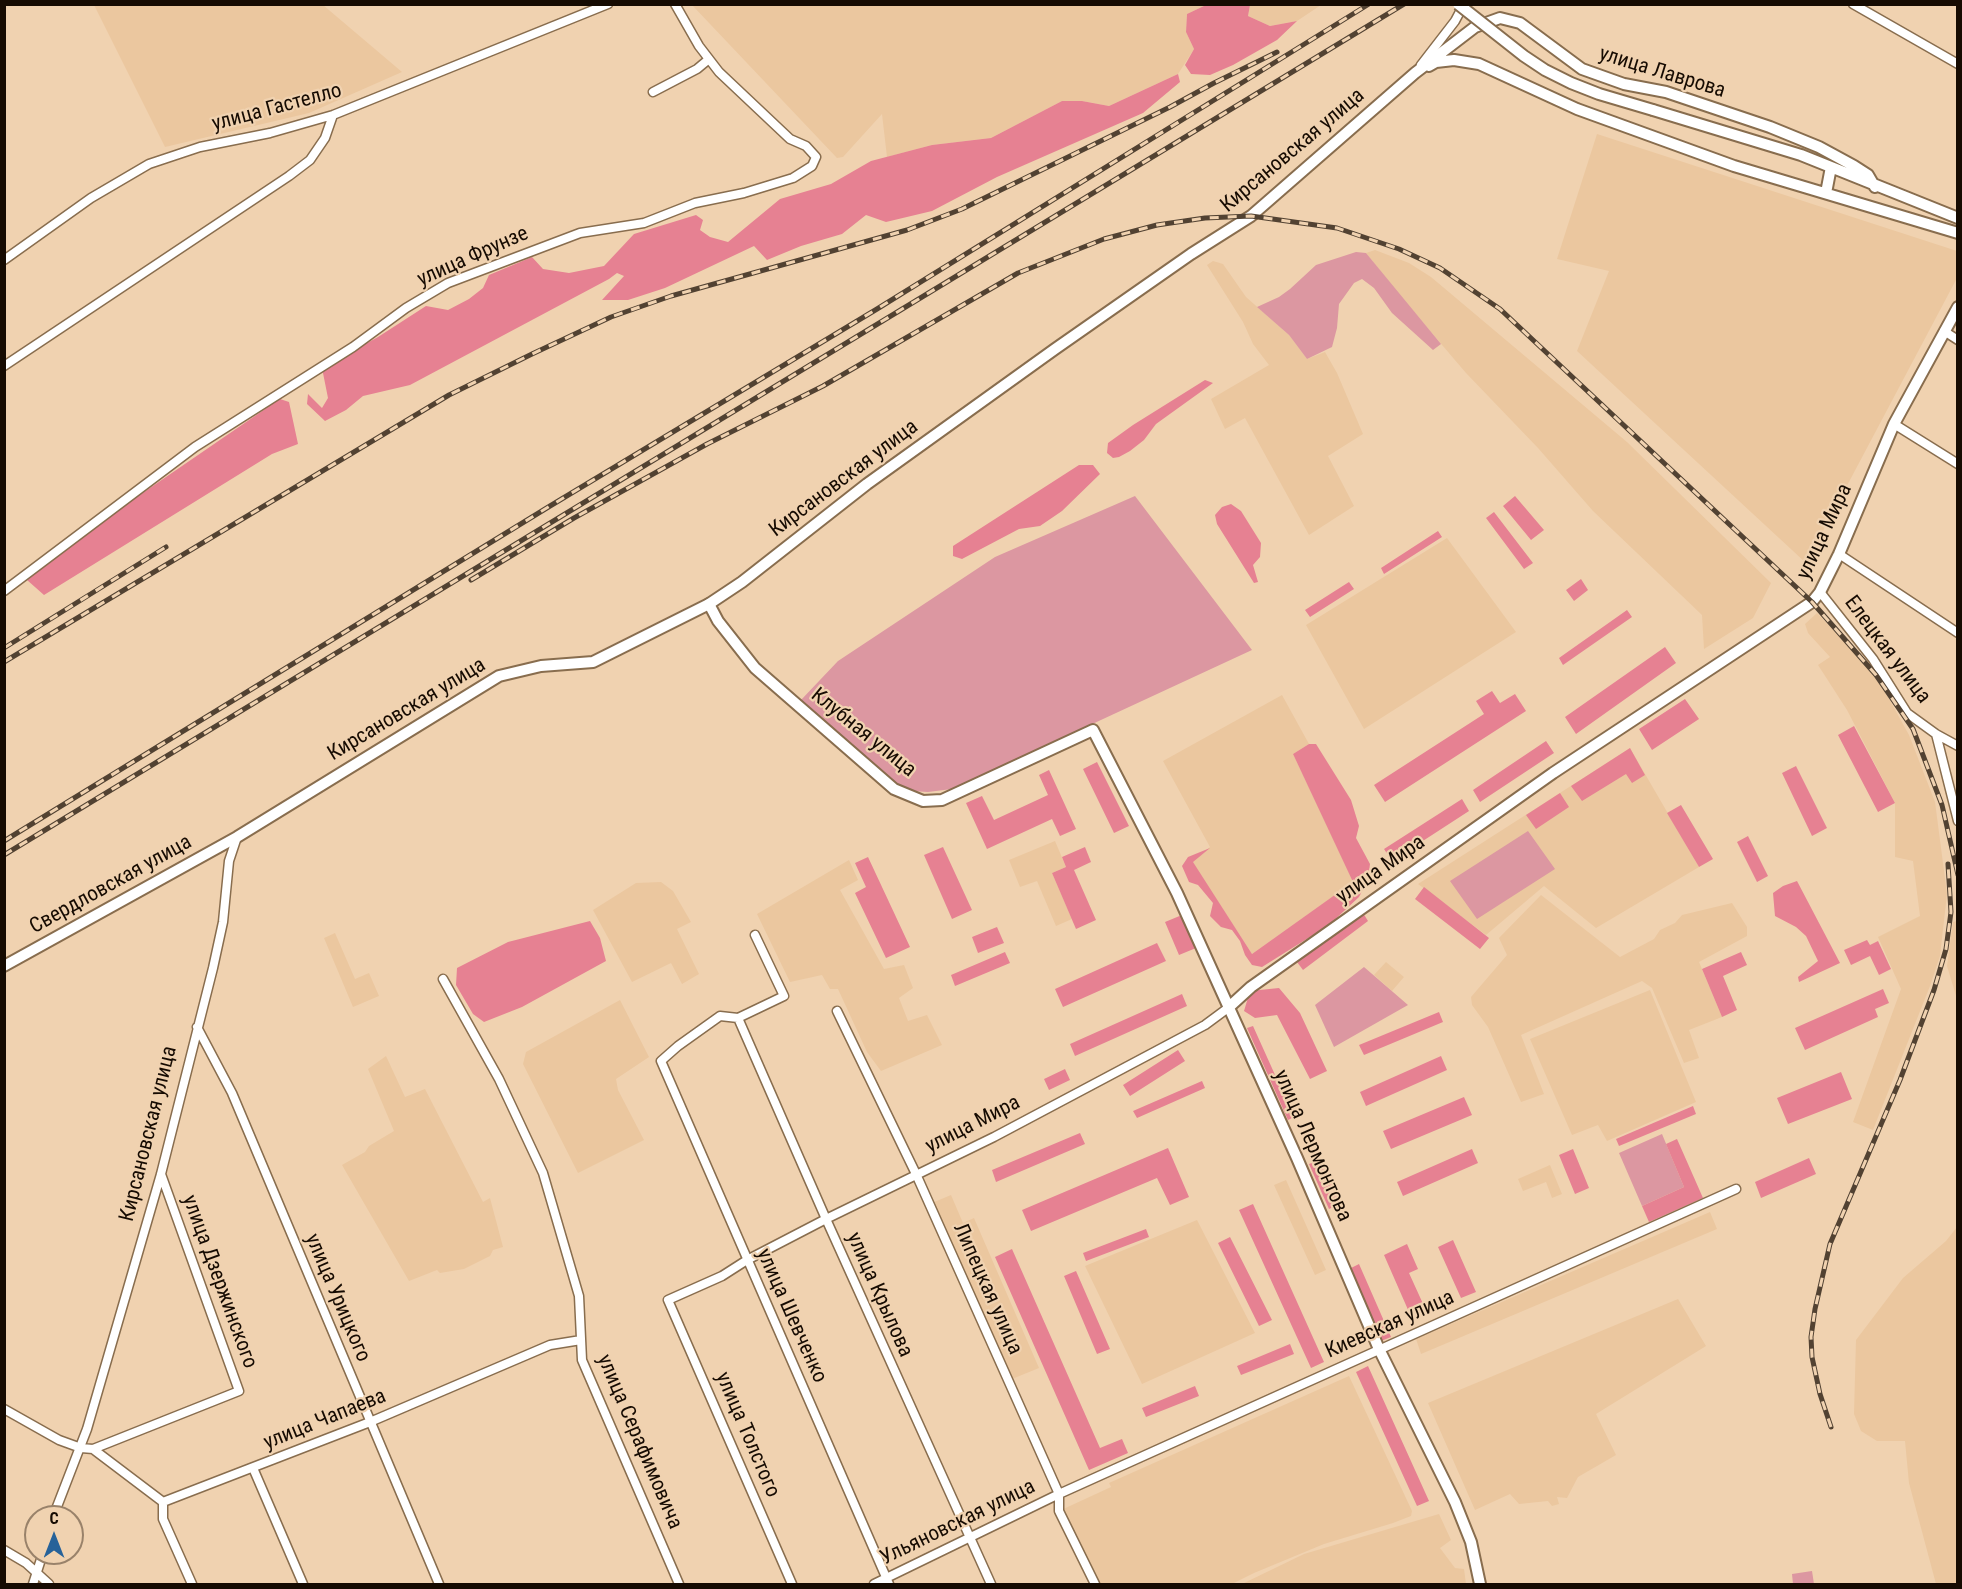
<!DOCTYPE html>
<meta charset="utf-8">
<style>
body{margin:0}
#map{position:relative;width:1962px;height:1589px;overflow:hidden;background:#f0d2b0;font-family:"Roboto Condensed",sans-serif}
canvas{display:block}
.frame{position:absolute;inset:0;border:6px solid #160b02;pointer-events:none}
.north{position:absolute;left:24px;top:1505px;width:60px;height:60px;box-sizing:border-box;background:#f0d2b0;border:2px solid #99826a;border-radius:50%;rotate:0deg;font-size:16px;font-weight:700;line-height:24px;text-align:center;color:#160b02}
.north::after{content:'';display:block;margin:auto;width:21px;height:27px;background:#276299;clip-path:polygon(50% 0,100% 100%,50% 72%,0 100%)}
</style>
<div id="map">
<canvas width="1962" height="1589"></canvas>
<div class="frame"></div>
<div class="north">С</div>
</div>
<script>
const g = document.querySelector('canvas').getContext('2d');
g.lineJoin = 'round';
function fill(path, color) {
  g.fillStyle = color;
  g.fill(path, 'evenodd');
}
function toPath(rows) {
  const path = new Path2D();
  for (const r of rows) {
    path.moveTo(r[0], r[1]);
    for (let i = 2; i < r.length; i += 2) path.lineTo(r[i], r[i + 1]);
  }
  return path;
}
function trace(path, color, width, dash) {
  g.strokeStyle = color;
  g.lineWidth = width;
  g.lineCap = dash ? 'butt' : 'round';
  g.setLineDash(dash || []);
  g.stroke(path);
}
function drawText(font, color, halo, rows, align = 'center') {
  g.font = font + ' "Roboto Condensed",sans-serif';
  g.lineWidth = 4.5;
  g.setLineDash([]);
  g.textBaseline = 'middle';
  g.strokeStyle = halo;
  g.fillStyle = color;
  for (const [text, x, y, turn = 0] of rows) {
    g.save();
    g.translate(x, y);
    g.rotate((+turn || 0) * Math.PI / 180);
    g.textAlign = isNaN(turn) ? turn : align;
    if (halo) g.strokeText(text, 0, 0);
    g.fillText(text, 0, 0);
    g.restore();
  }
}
const built = toPath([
 [94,5,323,5,402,72,309,113,165,147],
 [692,5,1206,5,1187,14,1186,32,1194,49,1178,74,1109,106,1082,101,1062,101,991,138,932,145,887,157,882,114,843,157,837,158],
 [1250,5,1321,5,1297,21,1270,26,1248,16],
 [1597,134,1957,251,1957,278,1806,563,1577,351,1609,271,1557,259],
 [1375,250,1409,263,1431,277,1627,442,1771,583,1753,618,1704,649,1702,615,1593,511,1538,448,1466,373,1396,291,1366,253],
 [1213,261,1223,264,1246,297,1289,335,1307,359,1325,352,1337,373,1363,434,1328,456,1354,506,1309,535,1245,418,1225,429,1211,399,1269,365,1253,344,1243,322,1207,265],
 [1447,538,1516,632,1364,729,1306,625],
 [1817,613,1857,655,1882,686,1909,735,1935,802,1947,894,1940,956,1930,986,1873,1130,1853,1122,1901,989,1878,937,1920,916,1913,861,1895,857,1895,803,1847,710,1818,665,1830,657,1808,633,1805,624],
 [1282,695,1309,744,1293,754,1354,882,1252,954,1192,862,1210,847,1163,761],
 [1630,748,1699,867,1596,928,1544,886,1486,935,1418,884],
 [1055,841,1066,867,1052,873,1072,919,1056,926,1037,881,1020,887,1009,860],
 [849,860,858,880,840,890,884,969,904,965,913,988,899,998,908,1021,927,1015,942,1045,881,1071,867,1052,838,989,830,989,822,975,790,982,757,914],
 [661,882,673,891,691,922,677,929,699,974,682,984,671,963,632,982,593,910,636,883],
 [1541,895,1620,957,1654,939,1660,930,1675,923,1682,915,1732,903,1747,927,1747,936,1699,962,1722,1017,1689,1030,1699,1058,1684,1063,1652,988,1642,981,1521,1035,1544,1094,1521,1102,1488,1027,1472,1005,1471,997,1507,955,1499,938],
 [1957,921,1958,921,1957,999,1947,966,1953,922],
 [335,933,355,979,369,973,379,996,353,1007,324,938],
 [1386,962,1404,977,1392,991,1374,975],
 [1650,990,1696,1102,1607,1141,1598,1125,1572,1135,1530,1039],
 [620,1000,649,1057,616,1079,618,1090,644,1140,578,1173,523,1064,526,1052],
 [386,1056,405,1097,425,1089,483,1202,490,1198,503,1247,493,1250,490,1256,464,1269,440,1273,437,1270,409,1281,342,1165,365,1152,369,1146,394,1131,368,1069],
 [1550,1165,1562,1194,1552,1198,1546,1182,1523,1191,1518,1179],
 [1286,1180,1326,1270,1315,1275,1274,1185],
 [951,1195,963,1223,974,1218,1039,1368,1012,1379,932,1203],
 [1710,1212,1717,1229,1421,1354,1416,1339],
 [1197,1220,1255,1333,1142,1384,1085,1266],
 [1957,1227,1957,1584,1936,1584,1909,1483,1905,1441,1877,1441,1861,1431,1854,1414,1856,1340,1903,1278,1946,1241],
 [1678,1299,1706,1346,1596,1414,1616,1455,1578,1477,1567,1498,1557,1497,1559,1504,1552,1506,1548,1501,1519,1504,1510,1494,1475,1510,1428,1403],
 [1349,1376,1412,1511,1411,1516,1393,1523,1324,1544,1254,1573,1232,1584,1095,1584,1059,1511,1111,1487,1109,1483],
 [1439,1514,1451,1540,1440,1548,1455,1568,1464,1569,1466,1584,1242,1584,1304,1554]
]);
const green = toPath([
 [1356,252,1366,253,1441,344,1433,350,1392,313,1374,288,1362,279,1354,283,1339,304,1337,328,1332,347,1307,359,1289,335,1257,307,1279,297,1290,289,1316,265],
 [1135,496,1252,650,952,789,928,792,912,791,896,786,801,700,838,661,995,557],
 [1528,831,1555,869,1477,919,1450,881],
 [1364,967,1408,1005,1334,1047,1315,1005],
 [1662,1134,1684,1187,1642,1206,1619,1153],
 [1812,1571,1814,1584,1793,1584,1792,1574]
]);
const forest = toPath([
 [1206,5,1250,5,1248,16,1270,26,1297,21,1277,40,1233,65,1210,75,1191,74,1185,65,1194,49,1186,32,1187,14],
 [1178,74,1180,82,1143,113,997,177,932,211,886,222,866,215,842,234,801,246,767,260,754,246,665,288,628,300,602,300,624,276,617,273,609,279,410,385,363,396,346,410,325,421,307,404,308,394,322,408,328,398,322,368,378,337,426,306,448,310,469,299,483,288,489,275,532,257,543,269,569,273,604,266,634,234,696,215,703,220,700,230,710,237,728,242,780,199,831,184,871,161,932,145,991,138,1062,101,1082,101,1109,106],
 [1205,380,1213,383,1156,424,1144,440,1130,451,1119,457,1113,458,1107,453,1108,443,1133,425],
 [277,398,289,402,298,444,272,454,44,595,27,580,131,501,268,407],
 [1079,465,1093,465,1100,474,1062,511,1040,526,1019,529,962,559,953,556,953,546],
 [1515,496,1544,530,1531,540,1503,506],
 [1231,504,1241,511,1261,543,1260,557,1253,565,1258,582,1254,583,1217,524,1215,515,1222,507],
 [1494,512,1533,563,1524,569,1486,518],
 [1438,531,1442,537,1384,574,1381,568],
 [1581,579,1588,590,1574,601,1566,590],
 [1349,582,1354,589,1310,617,1305,610],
 [1627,610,1632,617,1563,665,1559,658],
 [1665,647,1676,663,1576,734,1565,717],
 [1492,691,1500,703,1515,694,1526,711,1385,802,1374,785,1484,714,1476,701],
 [1685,699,1699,719,1652,750,1639,729],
 [1854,726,1895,803,1878,812,1838,735],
 [1546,741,1554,753,1480,802,1473,790],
 [1309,744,1316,744,1351,800,1359,826,1356,838,1370,864,1368,880,1359,897,1329,925,1262,967,1252,965,1245,955,1240,941,1232,930,1221,927,1210,916,1213,903,1198,885,1189,882,1182,866,1188,857,1210,848,1193,862,1252,954,1353,882,1293,754],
 [1630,748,1645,775,1632,783,1626,774,1582,801,1571,786],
 [1097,762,1129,826,1114,833,1083,769],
 [1796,766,1827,828,1812,836,1782,773],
 [1049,770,1076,829,1060,836,1052,819,987,849,966,803,982,796,994,820,1048,795,1039,775],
 [1560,793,1569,807,1536,829,1526,815],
 [1462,799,1469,811,1392,861,1384,849],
 [1681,805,1713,859,1699,867,1667,813],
 [1748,836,1768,876,1757,882,1737,842],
 [943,847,972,910,952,919,924,855],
 [1085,847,1091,862,1074,870,1096,920,1076,929,1052,873,1066,867,1062,857],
 [868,857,910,947,886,958,855,893,866,887,855,863],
 [1797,881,1840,963,1799,982,1798,977,1818,961,1806,936,1796,927,1775,916,1773,893,1783,886],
 [1424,887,1489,938,1480,949,1415,899],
 [1363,913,1368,921,1303,970,1297,962],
 [1182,915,1196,948,1179,955,1165,922],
 [590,921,600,938,606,961,522,1007,484,1022,473,1014,456,985,457,968,508,942],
 [997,927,1004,943,978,953,972,937],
 [1867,940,1870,945,1878,941,1891,969,1879,975,1870,956,1851,965,1844,950],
 [1157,943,1166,961,1063,1007,1055,989],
 [1005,952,1010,963,955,986,951,975],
 [1741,952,1747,965,1723,976,1737,1010,1722,1017,1702,969],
 [1279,988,1300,1013,1327,1071,1310,1079,1277,1015,1255,1018,1244,1011,1250,991],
 [1883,989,1889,1003,1875,1009,1878,1017,1805,1050,1795,1028],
 [1182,994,1187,1006,1075,1056,1070,1044],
 [1439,1012,1443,1022,1364,1055,1359,1045],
 [1253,1026,1294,1117,1288,1120,1247,1028],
 [1178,1050,1185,1061,1130,1096,1123,1085],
 [1441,1056,1447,1070,1366,1106,1360,1092],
 [1065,1069,1070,1080,1049,1090,1044,1079],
 [1841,1072,1852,1099,1788,1124,1777,1098],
 [1202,1081,1205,1088,1137,1118,1133,1111],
 [1464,1097,1472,1115,1391,1149,1383,1131],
 [1693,1106,1696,1114,1619,1146,1616,1139],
 [1080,1133,1085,1144,996,1182,992,1170],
 [1677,1139,1703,1198,1649,1222,1642,1206,1684,1187,1666,1144],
 [1168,1148,1189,1197,1170,1205,1157,1178,1031,1231,1022,1210],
 [1472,1149,1478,1163,1403,1196,1397,1182],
 [1573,1149,1589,1188,1575,1194,1559,1155],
 [1809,1158,1816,1174,1761,1198,1755,1182],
 [1322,1159,1342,1203,1329,1209,1309,1164],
 [1253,1204,1324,1362,1311,1368,1239,1210],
 [1146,1229,1149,1237,1086,1261,1083,1253],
 [1230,1237,1272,1320,1259,1326,1218,1243],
 [1453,1240,1476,1292,1461,1298,1438,1247],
 [1407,1244,1418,1269,1409,1273,1424,1306,1409,1312,1384,1255],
 [1012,1249,1100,1448,1122,1439,1128,1453,1089,1470,995,1257],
 [1359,1264,1391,1337,1381,1341,1349,1269],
 [1076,1271,1110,1349,1097,1354,1064,1276],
 [1290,1344,1294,1354,1241,1375,1237,1366],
 [1368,1366,1429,1501,1417,1506,1356,1372],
 [1195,1386,1199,1396,1146,1417,1142,1408]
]);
const minor = toPath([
 [675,4,699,46,709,59],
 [1853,4,1958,64],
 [1421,65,1455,21,1464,4],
 [4,260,91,198,149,164,200,147,270,133,333,115,608,4],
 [1944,331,1958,340],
 [4,366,289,176,310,160,325,138,333,115],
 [1894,424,1958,464],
 [1839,554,1958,633],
 [4,591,195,447,353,347,406,308,448,283,580,233,644,223,695,203,744,193,793,178,812,166,816,157,806,146,790,139,719,72,709,59,697,69,653,92],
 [1820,592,1873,659,1907,713,1936,734,1958,746],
 [1936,734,1958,821],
 [755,935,784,996,738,1018,720,1016,678,1046,661,1061,889,1584],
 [443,979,499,1079,543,1173,579,1296,582,1360,679,1584],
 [837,1011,916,1174,1059,1494,1059,1511,1095,1584],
 [738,1018,826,1219,991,1584],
 [197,1027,232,1093,439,1584],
 [4,1409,59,1440,81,1448,93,1449,163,1502],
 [93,1449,239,1391,161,1174],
 [253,1468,303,1584],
 [163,1502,370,1422,550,1345,581,1340],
 [163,1502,163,1519,192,1584],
 [53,1517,87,1429,161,1174,213,968,223,922,229,861,237,837],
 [4,1550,26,1563,49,1584],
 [33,1584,43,1553],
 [792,1584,668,1300,722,1276,747,1260,826,1219,994,1137,1205,1025,1228,1008],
 [874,1584,1059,1494,1736,1189]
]);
const tertiary = toPath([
 [709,604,718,621,755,668,894,789,923,801,942,800,1093,730,1177,893,1297,1158,1379,1349,1455,1502,1471,1542,1480,1584],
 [1228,1008,1251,987,1553,773,1812,602,1820,592,1839,554,1894,424,1958,307]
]);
const secondary = toPath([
 [1429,66,1436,62,1454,60,1479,64,1577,109,1734,166,1958,233],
 [1653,110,1801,155,1958,218],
 [1826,193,1831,167],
 [4,966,237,837,499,676,541,666,593,662,709,604,742,582,867,484,1055,349,1191,254,1251,216,1415,73,1475,27,1500,18,1520,23,1582,69,1624,84,1666,92,1770,127,1819,147,1854,166,1868,175,1875,187]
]);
const rail = toPath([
 [471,580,574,518,707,444,823,386,1018,273,1104,239,1157,225,1205,218,1251,216,1337,228,1399,249,1440,268,1500,309,1812,602,1876,675,1913,729,1942,805,1958,875],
 [4,648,166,547],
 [4,662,449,395,532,354,611,317,671,296,907,230,962,209,1170,107,1214,83,1277,52],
 [4,841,550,506,877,309,1369,4],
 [4,855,1404,4],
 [1831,1427,1820,1394,1812,1357,1811,1337,1815,1309,1830,1244,1900,1080,1934,990,1946,949,1951,912,1948,864]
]);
const secondaryBridge = toPath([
 [1458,4,1524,56,1545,70,1571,83,1599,94,1653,110]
]);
const streetNames = [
 ["улица Лаврова",1662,73,17],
 ["улица Гастелло",277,108,-15],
 ["Кирсановская улица",1293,151,-40],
 ["улица Фрунзе",473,257,-24],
 ["Кирсановская улица",844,479,-37],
 ["улица Мира",1825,532,-65],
 ["Елецкая улица",1887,650,53],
 ["Кирсановская улица",407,710,-31],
 ["Клубная улица",863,733,39],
 ["улица Мира",1381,870,-35],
 ["Свердловская улица",111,885,-29],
 ["улица Мира",973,1125,-27],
 ["Кирсановская улица",149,1134,-76],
 ["улица Лермонтова",1312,1146,66],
 ["улица Дзержинского",219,1282,70],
 ["Липецкая улица",987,1289,66],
 ["улица Крылова",879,1295,66],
 ["улица Урицкого",337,1298,67],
 ["улица Шевченко",791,1316,66],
 ["Киевская улица",1390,1325,-24],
 ["улица Чапаева",325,1420,-22],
 ["улица Толстого",747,1435,67],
 ["улица Серафимовича",639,1442,67],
 ["Ульяновская улица",958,1523,-26]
];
fill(built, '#ebc79f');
fill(green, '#dc97a1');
fill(forest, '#e68192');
trace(minor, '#886d4e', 11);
trace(tertiary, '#886d4e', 14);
trace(secondary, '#886d4e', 14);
trace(minor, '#fff', 8);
trace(tertiary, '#fff', 10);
trace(secondary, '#fff', 10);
trace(rail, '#524232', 5);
trace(rail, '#f0d2b0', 3, [9]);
trace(secondaryBridge, '#886d4e', 14, []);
trace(secondaryBridge, '#fff', 10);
drawText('21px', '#160b02', '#f0d2b0', streetNames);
</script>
